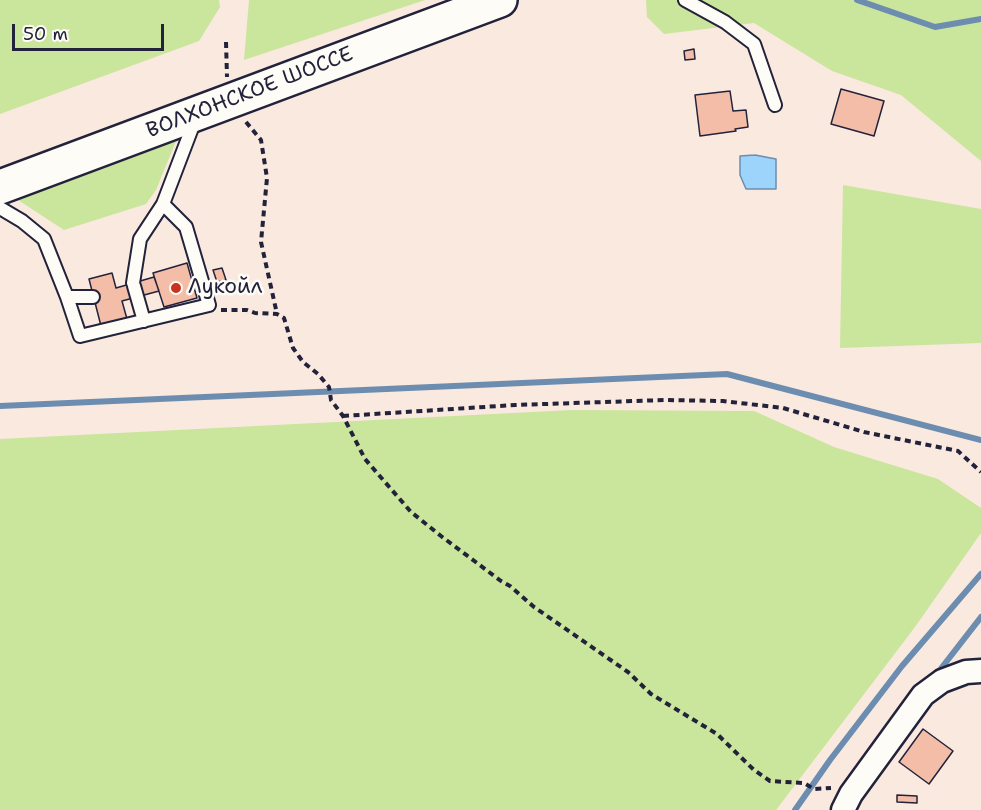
<!DOCTYPE html>
<meta charset="utf-8">
<style>
body{margin:0}
#map{position:relative;width:981px;height:810px;overflow:hidden;background:#fae9df;font-family:"Shantell Sans",sans-serif}
canvas{display:block}
.scale{position:absolute;left:12px;top:24px;width:152px;height:27px;box-sizing:border-box;border:3px solid #22223b;border-top:0;padding-left:8px;font-size:18px;line-height:21px;white-space:nowrap;color:#22223b;-webkit-text-stroke:4px #fdfcf7;paint-order:stroke}
</style>
<div id="map">
<canvas width="981" height="810"></canvas>
<div class="scale">50 m</div>
</div>
<script>
const g = document.querySelector('canvas').getContext('2d');
g.lineJoin = 'round';
function fill(path, color) {
  g.fillStyle = color;
  g.fill(path, 'evenodd');
}
function toPath(rows) {
  const path = new Path2D();
  for (const r of rows) {
    path.moveTo(r[0], r[1]);
    for (let i = 2; i < r.length; i += 2) path.lineTo(r[i], r[i + 1]);
  }
  return path;
}
function trace(path, color, width, dash) {
  g.strokeStyle = color;
  g.lineWidth = width;
  g.lineCap = dash ? 'butt' : 'round';
  g.setLineDash(dash || []);
  g.stroke(path);
}
function drawText(font, color, halo, rows, align = 'center') {
  g.font = font + ' "Shantell Sans",sans-serif';
  g.lineWidth = 5;
  g.setLineDash([]);
  g.textBaseline = 'middle';
  g.strokeStyle = halo;
  g.fillStyle = color;
  for (const [text, x, y, turn = 0] of rows) {
    g.save();
    g.translate(x, y);
    g.rotate((+turn || 0) * Math.PI / 180);
    g.textAlign = isNaN(turn) ? turn : align;
    if (halo) g.strokeText(text, 0, 0);
    g.fillText(text, 0, 0);
    g.restore();
  }
}
const green = toPath([
 [0,0,219,0,220,7,199,41,0,114],
 [249,0,425,0,244,60],
 [646,0,981,0,981,161,901,95,832,71,754,23,664,34,647,17],
 [176,141,156,190,146,204,64,230,18,200],
 [843,185,981,209,981,343,840,348],
 [572,410,754,411,834,447,938,479,981,508,981,533,915,627,776,810,0,810,0,439]
]);
const water = toPath([
 [755,155,776,159,776,189,746,189,740,175,740,156,755,155]
]);
const stream = toPath([
 [857,0,935,27,981,19],
 [0,406,727,374,981,440],
 [936,675,981,617],
 [795,810,830,760,902,666,981,574]
]);
const building = toPath([
 [694,49,695,59,685,60,684,51,694,49],
 [841,89,884,101,874,136,831,124,841,89],
 [730,91,733,111,746,110,748,127,735,129,736,131,700,136,695,95,730,91],
 [187,263,197,298,164,307,153,273,187,263],
 [222,268,226,280,217,282,213,270,222,268],
 [112,273,116,288,154,277,159,291,122,301,127,319,101,326,89,279,112,273],
 [923,729,953,751,929,784,899,762,923,729],
 [897,795,917,796,917,803,897,802,897,795]
]);
const path = toPath([
 [226,42,227,77],
 [246,122,261,140,267,178,261,242,277,314],
 [221,310,247,310,255,313,277,314,284,318,293,348,303,362,318,374,329,387,331,400,343,416,365,459,411,512,441,536,501,581,510,586,534,607,628,672,651,694,717,734,754,770,770,781,804,783,814,789,831,788],
 [343,416,515,405,665,400,723,401,783,408,864,432,958,451,981,472]
]);
const lane = toPath([
 [685,0,725,22,754,44,775,105],
 [0,208,22,221,44,239,67,297,93,297],
 [133,283,140,239,163,204,195,120],
 [134,286,144,321],
 [67,297,80,336,209,305,186,227,163,204]
]);
const street = toPath([
 [843,810,851,794,923,695,942,681,966,672,981,671]
]);
const secondary = toPath([
 [0,187,500,0]
]);
const markers = [
 [176,288,6,"#c8321e"]
];
const streetNames = [
 ["ВОЛХОНСКОЕ ШОССЕ",250,93,-21]
];
const poiNames = [
 ["Лукойл",188,288]
];
fill(green, '#cae59c');
fill(water, '#9dd4fc');
trace(water, '#6c8daf', 1.5);
trace(stream, '#6c8daf', 6);
fill(building, '#f4bda8');
trace(building, '#22223b', 1.5);
trace(lane, '#22223b', 16);
trace(street, '#22223b', 27);
trace(secondary, '#22223b', 38);
trace(path, '#22223b', 4, [6, 4.5]);
trace(lane, '#fdfcf7', 12);
trace(street, '#fdfcf7', 22);
trace(secondary, '#fdfcf7', 33);
for (const [x, y, r, color] of markers) {
  const dot = new Path2D();
  dot.arc(x, y, r, 0, 2 * Math.PI);
  g.fillStyle = color;
  g.fill(dot);
  trace(dot, '#fdfcf7', 2);
}
drawText('21px', '#22223b', '#fdfcf7', streetNames);
drawText('21px', '#22223b', '#fdfcf7', poiNames, 'left');
</script>
